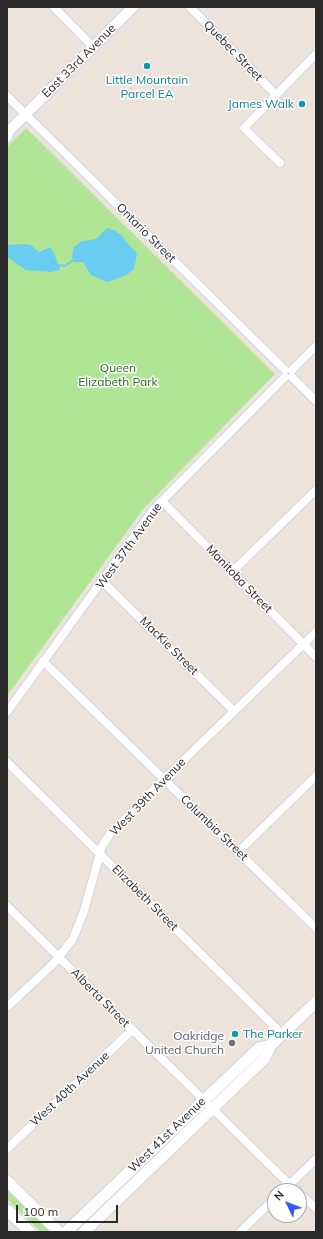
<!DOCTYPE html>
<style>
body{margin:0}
#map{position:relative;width:323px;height:1239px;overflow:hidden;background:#ece4da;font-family:Mulish,sans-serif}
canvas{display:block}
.frame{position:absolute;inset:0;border:8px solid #292929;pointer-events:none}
.north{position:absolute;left:267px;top:1183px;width:40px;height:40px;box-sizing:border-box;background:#fff;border:1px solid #a9a9a9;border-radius:50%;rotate:313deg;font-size:11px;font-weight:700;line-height:16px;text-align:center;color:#292929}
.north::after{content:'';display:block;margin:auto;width:14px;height:18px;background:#3458ff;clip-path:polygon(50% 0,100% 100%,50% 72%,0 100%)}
.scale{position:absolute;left:16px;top:1205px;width:102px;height:18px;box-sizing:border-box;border:2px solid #292929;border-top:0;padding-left:5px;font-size:12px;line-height:14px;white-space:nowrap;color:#292929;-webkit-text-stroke:3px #fff;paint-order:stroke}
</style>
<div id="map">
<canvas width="323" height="1239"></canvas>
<div class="frame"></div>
<div class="north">N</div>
<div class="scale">100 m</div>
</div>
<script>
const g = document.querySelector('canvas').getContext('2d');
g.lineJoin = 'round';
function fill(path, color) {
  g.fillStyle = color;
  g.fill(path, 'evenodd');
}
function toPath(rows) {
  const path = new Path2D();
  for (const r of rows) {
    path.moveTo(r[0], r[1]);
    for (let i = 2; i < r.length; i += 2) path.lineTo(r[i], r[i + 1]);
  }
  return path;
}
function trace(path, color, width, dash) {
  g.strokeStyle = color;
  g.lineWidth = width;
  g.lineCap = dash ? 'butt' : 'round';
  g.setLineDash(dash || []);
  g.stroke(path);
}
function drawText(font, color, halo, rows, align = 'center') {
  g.font = font + ' Mulish,sans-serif';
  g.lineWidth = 3;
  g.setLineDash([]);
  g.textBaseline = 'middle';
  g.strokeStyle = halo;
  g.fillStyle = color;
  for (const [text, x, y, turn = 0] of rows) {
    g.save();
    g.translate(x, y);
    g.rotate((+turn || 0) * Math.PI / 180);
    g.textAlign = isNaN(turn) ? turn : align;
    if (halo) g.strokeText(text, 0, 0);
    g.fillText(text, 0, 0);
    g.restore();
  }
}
const green = toPath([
 [26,128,275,374,144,508,7,696,7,147],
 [7,1187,46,1226,49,1232,41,1232,7,1199]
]);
const water = toPath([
 [107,228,114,230,121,235,137,254,134,269,125,276,107,282,91,275,83,262,74,262,72,256,74,247,82,241,96,239],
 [25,244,31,245,39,252,50,247,55,254,57,263,61,265,59,270,51,272,26,270,7,257,7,245]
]);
const stream = toPath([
 [61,265,65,266,73,260]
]);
const minor = toPath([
 [54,7,93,47],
 [190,7,276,95],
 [7,96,285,370],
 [280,163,244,128,316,54],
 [292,370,316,346],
 [292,377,316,401],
 [162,501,316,657],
 [232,572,316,490],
 [103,582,234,711],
 [43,661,316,928],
 [7,712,153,510,285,377],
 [7,762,282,1034],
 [238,852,316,776],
 [7,906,296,1191],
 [7,1007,54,963,73,939,84,911,102,846,111,833,158,785,316,632],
 [7,1149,132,1030],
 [283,1191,316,1159],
 [299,1193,316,1208],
 [240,1232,275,1198]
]);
const tertiary = toPath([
 [7,137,9,131,133,7]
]);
const secondary = toPath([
 [7,1181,59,1232],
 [7,1210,30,1232],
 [66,1232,259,1048,271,1045],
 [84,1232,265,1058,271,1045,316,1002]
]);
const markers = [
 [147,66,4,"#0f9aa8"],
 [302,104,4,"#0f9aa8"],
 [235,1034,4,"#0f9aa8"],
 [232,1043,4,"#6b7280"]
];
const streetNames = [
 ["Quebec Street",233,51,46],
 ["East 33rd Avenue",79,61,-45],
 ["Ontario Street",146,233,45],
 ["West 37th Avenue",129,546,-54],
 ["Manitoba Street",239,579,46],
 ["MacKie Street",169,646,45],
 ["West 39th Avenue",148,797,-46],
 ["Columbia Street",214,828,44],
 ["Elizabeth Street",145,898,45],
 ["Alberta Street",100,998,45],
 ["West 40th Avenue",70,1089,-43],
 ["West 41st Avenue",167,1135,-44]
];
const cultureNames = [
 ["Little Mountain",147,80],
 ["Parcel EA",147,94],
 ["James Walk",294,104,"right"],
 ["The Parker",243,1034,"left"]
];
const parkNames = [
 ["Queen",118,368],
 ["Elizabeth Park",118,382]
];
const worshipNames = [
 ["Oakridge",224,1036],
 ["United Church",224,1050]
];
fill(green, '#afe594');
fill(water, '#69cdf2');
trace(stream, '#69cdf2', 2);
trace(minor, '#cfd3e3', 10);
trace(tertiary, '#cfd3e3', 12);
trace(secondary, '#cfd3e3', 13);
trace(minor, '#fff', 8);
trace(tertiary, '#fff', 10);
trace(secondary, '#fff', 11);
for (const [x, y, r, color] of markers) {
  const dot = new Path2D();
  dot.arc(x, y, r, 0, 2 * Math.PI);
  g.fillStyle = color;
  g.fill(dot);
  trace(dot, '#fff', 1.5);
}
drawText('12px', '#292929', '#fff', streetNames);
drawText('12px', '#0d838f', '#fff', cultureNames);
drawText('12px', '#276817', '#fff', parkNames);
drawText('12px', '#5b616d', '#fff', worshipNames, 'right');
</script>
